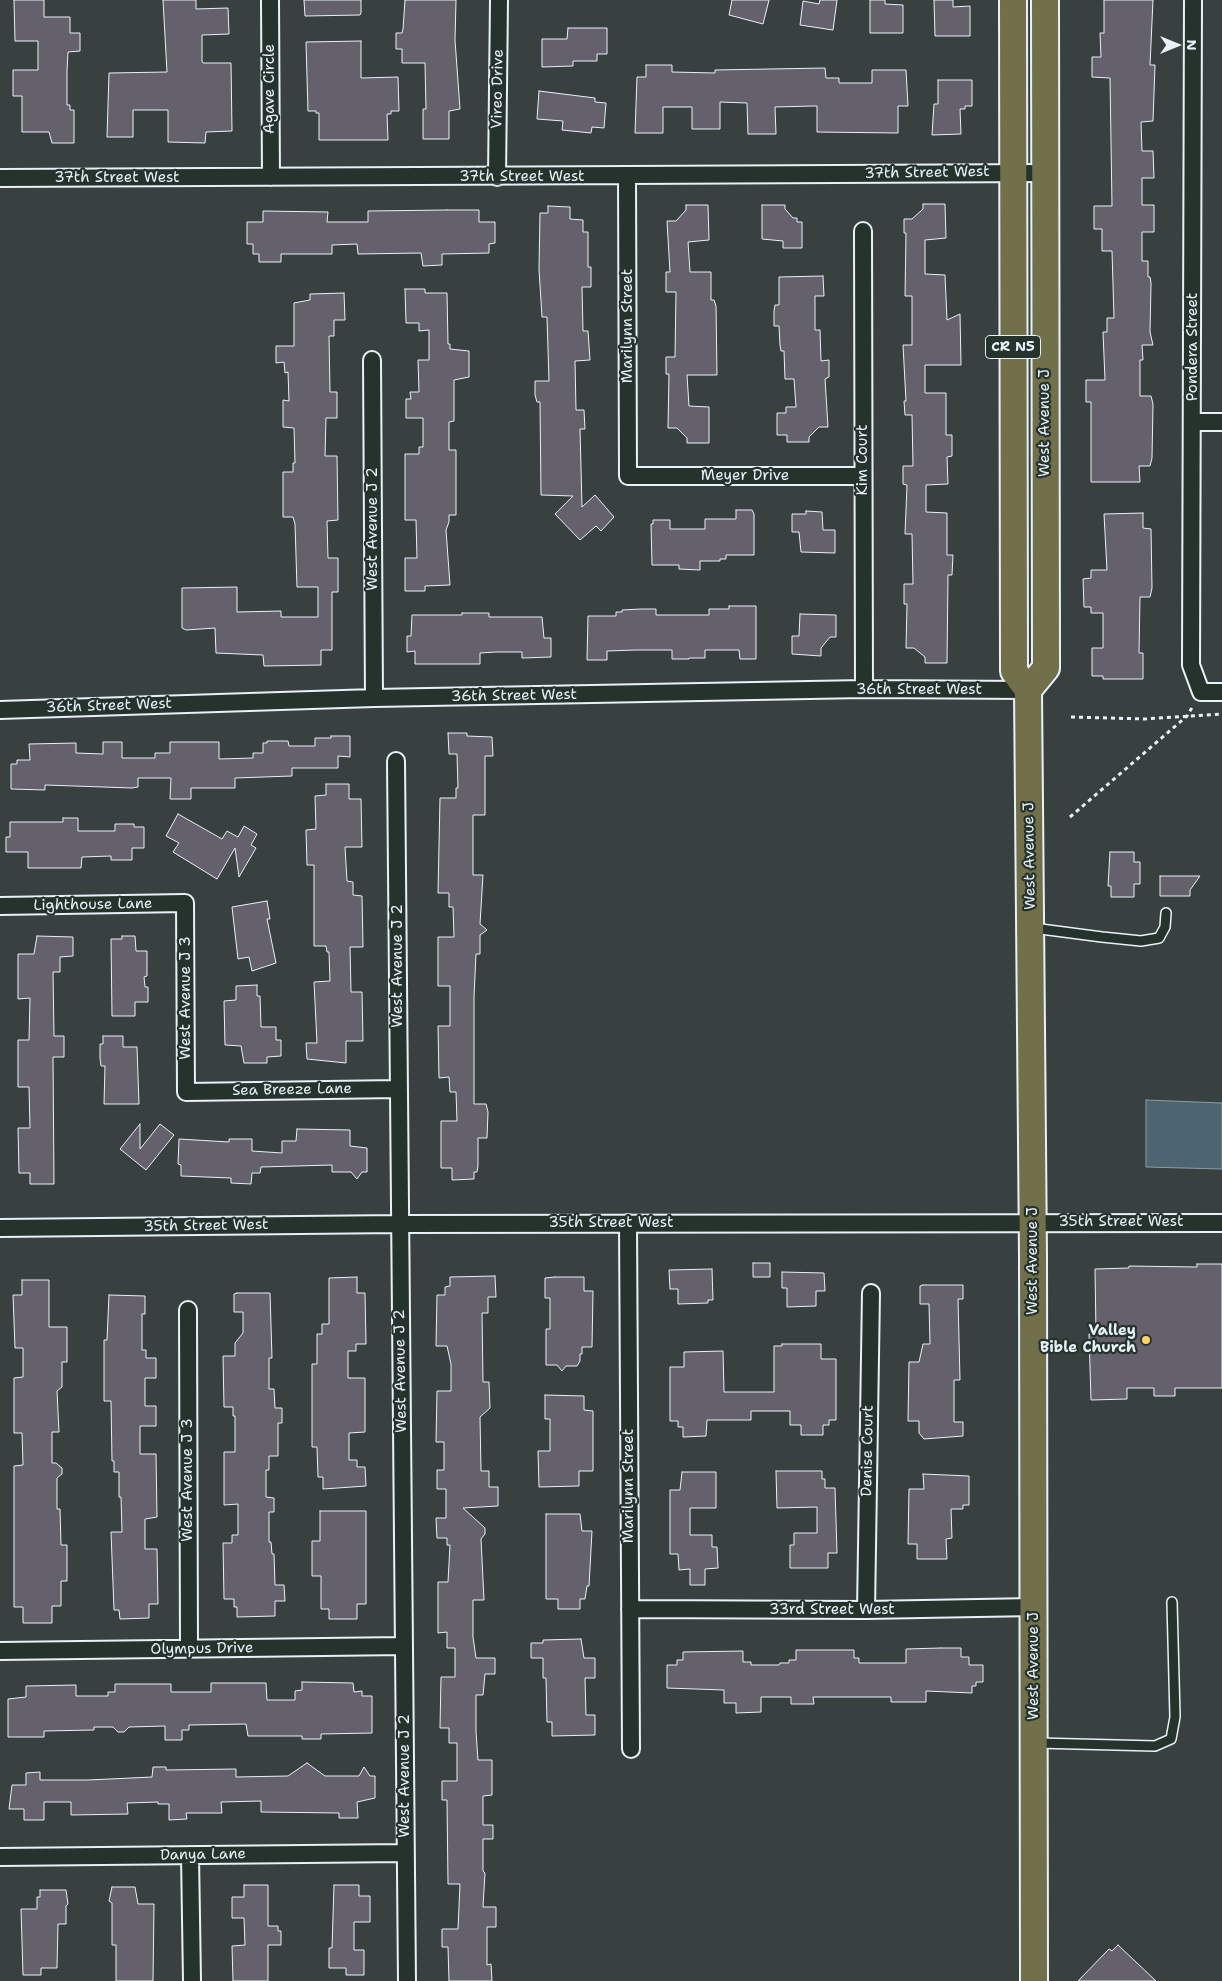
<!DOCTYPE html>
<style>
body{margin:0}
#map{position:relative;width:1222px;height:1981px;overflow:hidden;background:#394140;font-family:"Shantell Sans",sans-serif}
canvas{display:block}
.north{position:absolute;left:1152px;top:20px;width:50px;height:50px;-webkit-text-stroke:4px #26332d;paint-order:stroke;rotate:90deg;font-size:14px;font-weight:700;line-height:20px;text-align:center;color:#e8f1f8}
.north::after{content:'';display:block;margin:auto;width:18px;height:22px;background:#e8f1f8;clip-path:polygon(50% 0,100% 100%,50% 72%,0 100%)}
</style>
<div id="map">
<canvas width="1222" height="1981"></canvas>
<div class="north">N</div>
</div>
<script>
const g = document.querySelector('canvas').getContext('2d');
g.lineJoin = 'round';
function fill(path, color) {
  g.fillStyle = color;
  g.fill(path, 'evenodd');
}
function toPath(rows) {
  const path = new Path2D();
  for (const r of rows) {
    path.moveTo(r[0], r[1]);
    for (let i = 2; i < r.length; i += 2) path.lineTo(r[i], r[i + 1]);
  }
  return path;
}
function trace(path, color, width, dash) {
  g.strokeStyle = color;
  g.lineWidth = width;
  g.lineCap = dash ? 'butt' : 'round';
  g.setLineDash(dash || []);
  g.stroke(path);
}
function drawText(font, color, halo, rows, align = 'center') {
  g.font = font + ' "Shantell Sans",sans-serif';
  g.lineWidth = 4.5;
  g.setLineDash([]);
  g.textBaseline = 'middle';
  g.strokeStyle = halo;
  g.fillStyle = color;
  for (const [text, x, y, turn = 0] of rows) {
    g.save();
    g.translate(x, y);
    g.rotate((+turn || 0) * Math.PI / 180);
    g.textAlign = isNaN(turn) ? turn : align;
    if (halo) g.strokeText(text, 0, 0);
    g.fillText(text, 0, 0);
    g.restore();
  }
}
const water = toPath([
 [1146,1100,1222,1103,1222,1169,1146,1167,1146,1100]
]);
const building = toPath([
 [14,0,44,0,44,17,70,17,70,33,80,33,80,51,68,52,67,71,67,105,70,105,70,110,74,110,74,143,52,143,49,132,22,132,22,96,13,96,13,70,38,70,38,41,15,41,14,0],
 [163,0,196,0,196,9,228,8,229,34,202,35,202,61,203,63,231,63,232,131,206,132,205,143,168,142,168,110,133,110,133,137,107,137,109,73,167,72,163,0],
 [304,0,361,0,361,13,360,15,305,16,304,0],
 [405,0,456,0,455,40,460,109,449,111,449,139,423,139,423,109,426,109,425,63,402,63,402,49,396,49,396,33,402,33,403,29,405,0],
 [732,0,769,0,763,24,729,15,732,0],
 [820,0,837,0,833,30,800,25,803,1,819,4,820,0],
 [870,0,885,0,885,4,903,5,903,33,870,33,870,0],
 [934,0,953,0,953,7,970,6,970,36,935,36,934,0],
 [1104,0,1153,0,1150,65,1155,65,1153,121,1141,122,1142,151,1153,151,1154,178,1142,178,1142,205,1154,205,1154,232,1142,232,1142,261,1148,261,1148,277,1150,277,1151,283,1150,332,1153,345,1142,345,1143,360,1140,360,1140,396,1151,396,1153,404,1152,458,1150,466,1139,466,1140,482,1091,482,1091,402,1086,402,1086,380,1105,380,1103,332,1107,332,1107,318,1114,318,1112,251,1102,251,1102,229,1094,229,1094,206,1112,206,1110,78,1092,77,1092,57,1101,57,1100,33,1104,33,1104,0],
 [568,28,607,28,607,54,597,54,597,61,573,61,573,66,542,67,542,39,567,39,568,28],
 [361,41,361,78,398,77,399,111,391,111,391,114,387,114,388,140,319,140,319,113,316,113,316,111,308,111,306,42,361,41],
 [646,65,672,65,672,72,715,73,715,70,825,68,826,78,839,78,839,83,872,83,872,70,906,70,908,106,898,106,898,133,817,132,817,106,813,106,775,107,776,134,748,134,747,103,720,102,720,129,692,129,692,107,663,107,663,133,635,133,637,77,646,77,646,65],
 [938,80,972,80,972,106,965,106,965,109,960,109,961,134,932,135,934,104,938,104,938,80],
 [539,91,595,98,595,102,606,103,604,128,592,127,591,133,562,130,563,121,537,119,539,91],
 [923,204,945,204,946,238,925,240,925,274,945,275,947,320,960,314,961,365,925,365,925,393,946,393,946,435,952,435,952,456,947,457,948,484,926,485,926,512,947,513,947,555,953,555,952,575,948,575,947,663,925,663,925,657,914,648,906,648,907,604,904,604,904,584,913,584,912,534,905,534,907,485,903,484,903,466,913,466,912,415,905,415,904,401,906,401,903,345,912,345,912,296,905,296,906,233,904,233,904,219,912,219,923,209,923,204],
 [686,205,708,205,709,240,688,242,690,272,711,272,711,300,714,300,716,306,717,375,687,375,689,406,709,407,709,443,687,443,687,438,677,428,668,428,669,374,666,374,666,357,675,357,676,292,666,292,666,272,670,272,667,221,676,221,686,210,686,205],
 [762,205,785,205,785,209,793,218,797,218,797,222,802,222,802,248,783,248,783,241,762,239,762,205],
 [548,206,570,207,570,219,583,220,583,232,588,232,588,267,591,267,591,287,582,287,583,331,588,331,590,360,575,361,576,410,584,410,585,429,580,429,582,507,595,495,614,517,601,531,596,526,580,540,555,514,573,496,541,495,540,402,537,402,535,395,535,381,549,381,547,317,542,317,539,269,540,213,548,213,548,206],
 [447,210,479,210,479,222,495,222,495,243,489,244,489,253,442,254,442,265,423,266,421,253,358,254,357,244,332,245,332,254,281,254,281,262,259,262,259,254,253,254,253,244,247,244,247,222,263,222,263,211,328,212,327,222,368,222,368,211,447,210],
 [823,276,824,296,815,296,815,330,820,330,821,361,829,360,829,377,825,379,828,427,819,427,809,437,809,442,787,442,787,435,777,435,777,413,786,413,786,407,796,407,794,379,785,379,784,351,781,351,780,345,779,326,774,326,774,311,775,305,779,305,779,277,823,276],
 [405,289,425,289,425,293,447,293,448,344,450,344,450,349,469,351,469,377,454,380,454,421,449,422,449,450,456,450,456,515,449,515,449,522,446,530,450,585,425,586,425,591,405,591,405,558,417,558,416,520,405,520,405,454,419,454,419,447,423,447,423,418,406,418,406,399,411,399,410,392,419,392,418,360,429,360,429,330,419,331,419,323,406,323,405,289],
 [344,293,345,320,334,320,334,336,329,336,330,392,337,392,337,418,326,418,325,456,337,456,338,520,327,521,328,558,338,558,338,592,332,592,332,650,321,650,321,665,264,666,263,655,216,653,215,628,186,630,182,628,182,588,237,587,237,612,281,611,281,617,318,617,318,587,297,587,295,524,293,517,283,517,283,472,293,472,293,463,295,463,294,428,283,427,283,400,289,401,288,372,285,373,284,362,276,363,276,346,294,346,294,303,310,300,310,294,344,293],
 [736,510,752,510,754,514,754,555,726,555,726,559,720,559,720,561,700,561,700,570,679,569,679,565,652,565,651,524,653,524,653,520,670,520,670,529,705,529,705,519,736,519,736,510],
 [806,511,822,512,823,530,835,530,835,553,801,552,799,532,792,532,792,514,806,514,806,511],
 [1143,513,1143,528,1151,529,1152,588,1150,597,1140,597,1139,653,1143,653,1143,679,1103,679,1103,676,1092,676,1092,648,1103,648,1103,613,1091,613,1091,607,1084,607,1083,579,1091,578,1091,570,1107,570,1104,514,1143,513],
 [729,606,756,606,756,659,740,659,739,650,705,650,705,658,689,658,689,659,672,659,672,650,636,650,607,651,607,660,587,660,588,616,616,616,616,612,622,612,622,610,641,609,656,609,656,615,709,615,709,609,729,609,729,606],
 [462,613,489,613,489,617,542,617,544,638,551,638,551,657,522,658,522,652,496,652,480,653,480,664,415,664,415,651,407,652,407,636,411,636,412,615,462,615,462,613],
 [800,614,836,615,836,637,830,637,821,648,821,656,792,654,792,636,799,636,800,614],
 [448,733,467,733,467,736,492,737,493,756,485,756,485,815,473,815,473,875,483,875,480,924,487,930,480,935,480,954,476,954,474,997,474,1104,486,1104,488,1112,487,1138,478,1138,478,1166,477,1172,474,1172,474,1179,452,1180,452,1168,441,1168,441,1121,457,1121,456,1092,450,1092,449,1077,439,1078,438,1026,450,1026,450,986,438,986,438,937,454,937,453,907,449,907,449,893,438,893,440,798,456,798,456,788,458,788,457,754,449,754,448,733],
 [331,736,350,736,350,757,338,756,338,768,292,768,292,776,235,778,235,788,191,788,191,799,170,799,171,778,138,778,138,787,132,788,45,785,45,790,11,789,11,764,17,764,17,760,30,760,29,744,76,743,76,753,103,754,103,742,122,742,122,758,155,758,155,753,170,753,170,742,219,742,219,759,253,758,253,753,263,753,263,743,267,743,267,741,288,741,289,746,315,746,315,738,331,738,331,736],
 [326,784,349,784,349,799,361,799,362,847,345,847,347,881,353,882,353,895,362,896,363,947,350,947,351,992,362,992,363,1041,346,1041,346,1063,307,1059,306,1043,317,1043,314,982,330,981,329,952,327,952,326,946,314,946,314,865,307,865,306,830,316,829,315,796,326,795,326,784],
 [178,814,222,839,227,831,238,837,244,826,257,834,251,845,256,848,239,877,235,848,217,879,173,852,179,843,166,836,178,814],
 [63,818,78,818,78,831,115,831,115,824,134,824,134,827,144,827,144,848,132,848,132,860,111,860,111,856,82,857,81,868,28,868,28,852,6,852,6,837,10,837,10,822,63,822,63,818],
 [1110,852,1134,852,1134,862,1140,862,1140,884,1134,884,1134,897,1111,897,1111,886,1108,886,1110,852],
 [1160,876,1200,876,1190,890,1190,896,1160,896,1160,876],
 [267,901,270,919,267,919,276,963,252,971,249,957,238,959,232,907,267,901],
 [37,936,73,937,73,956,60,957,60,972,53,972,54,1036,64,1036,64,1057,53,1057,54,1184,30,1184,30,1173,19,1173,18,1128,30,1128,29,1087,18,1087,18,1040,29,1040,30,998,18,999,18,954,34,954,37,936],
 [122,936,135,936,136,951,147,951,147,976,144,977,145,987,148,987,148,1002,135,1002,135,1016,112,1016,111,939,122,939,122,936],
 [257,985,257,996,260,996,261,1027,276,1027,276,1040,281,1040,281,1056,267,1057,267,1063,244,1063,241,1046,225,1045,224,1001,236,1000,236,986,257,985],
 [103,1036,123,1036,123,1047,137,1047,139,1104,104,1104,105,1066,101,1066,100,1058,100,1044,103,1044,103,1036],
 [140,1124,140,1149,160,1124,174,1135,146,1170,120,1149,140,1124],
 [297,1129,350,1130,350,1146,367,1148,367,1172,362,1172,357,1179,351,1172,332,1172,332,1165,261,1167,260,1173,252,1173,251,1184,231,1183,231,1178,181,1176,181,1165,178,1164,179,1139,229,1142,229,1139,252,1139,252,1151,282,1153,282,1141,296,1141,297,1129],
 [753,1263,770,1263,770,1277,753,1277,753,1263],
 [1197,1264,1222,1264,1222,1388,1175,1388,1175,1396,1154,1396,1154,1388,1127,1388,1127,1399,1091,1400,1089,1334,1096,1333,1095,1269,1129,1268,1129,1266,1197,1267,1197,1264],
 [712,1269,713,1300,708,1300,708,1303,678,1304,678,1289,670,1289,669,1270,712,1269],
 [782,1272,824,1273,825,1291,816,1291,816,1306,787,1307,787,1288,782,1288,782,1272],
 [495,1276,496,1297,488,1297,488,1313,482,1313,483,1382,489,1382,490,1408,480,1417,481,1471,489,1471,489,1487,498,1487,498,1506,463,1508,485,1528,485,1534,481,1539,484,1600,473,1600,473,1637,476,1658,495,1658,495,1674,485,1674,483,1695,476,1695,476,1732,478,1760,492,1760,492,1795,483,1796,483,1825,493,1825,493,1839,483,1839,483,1871,485,1873,483,1907,496,1907,496,1927,487,1927,487,1965,491,1964,492,1981,449,1981,448,1947,442,1947,442,1929,458,1929,460,1884,448,1884,447,1800,442,1800,442,1781,457,1781,457,1743,449,1743,449,1728,440,1728,441,1677,455,1677,455,1648,447,1648,447,1632,438,1633,438,1582,448,1582,450,1545,447,1545,447,1538,437,1538,436,1518,446,1518,446,1489,437,1489,437,1470,444,1470,444,1442,436,1442,437,1391,451,1391,451,1364,447,1346,436,1346,437,1295,445,1295,445,1287,450,1286,450,1277,495,1276],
 [357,1277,357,1293,365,1293,366,1344,356,1344,356,1351,348,1351,348,1378,365,1378,365,1432,349,1433,349,1460,357,1460,357,1467,365,1467,366,1486,323,1489,323,1477,318,1477,317,1447,312,1447,312,1364,317,1364,317,1334,322,1334,322,1324,329,1324,329,1278,357,1277],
 [555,1277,584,1277,584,1291,593,1291,592,1347,582,1347,582,1354,580,1354,580,1361,577,1366,566,1366,562,1371,557,1365,546,1365,546,1329,550,1329,550,1298,545,1298,545,1278,555,1277],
 [22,1280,49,1280,49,1327,67,1327,67,1362,62,1362,62,1387,57,1391,59,1432,52,1432,52,1463,56,1463,62,1468,62,1474,57,1478,57,1509,60,1509,61,1545,67,1545,67,1581,61,1581,61,1606,52,1606,52,1623,23,1623,23,1607,14,1607,14,1466,23,1465,22,1433,14,1433,14,1378,23,1377,23,1348,15,1348,13,1295,22,1295,22,1280],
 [923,1285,963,1285,963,1299,958,1299,960,1380,954,1380,954,1422,963,1422,963,1436,924,1439,919,1433,919,1421,908,1421,909,1362,919,1362,923,1344,930,1344,929,1304,920,1304,920,1286,923,1285],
 [237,1293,270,1293,272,1358,269,1358,269,1389,274,1389,275,1408,282,1408,282,1423,278,1423,278,1456,269,1456,269,1470,266,1470,266,1497,274,1498,274,1512,269,1512,269,1542,271,1542,272,1554,274,1554,275,1585,284,1585,285,1601,275,1601,275,1616,237,1617,237,1607,234,1607,234,1599,224,1599,223,1543,232,1543,232,1535,238,1535,238,1504,224,1505,224,1452,235,1452,235,1416,233,1416,233,1407,224,1407,223,1356,235,1356,235,1343,243,1333,243,1312,234,1312,234,1294,237,1293],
 [109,1295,145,1296,145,1314,142,1314,142,1350,146,1350,146,1358,156,1358,156,1378,145,1378,145,1406,156,1406,156,1426,140,1426,140,1454,156,1454,157,1517,145,1519,145,1549,157,1549,158,1604,149,1604,149,1618,120,1619,119,1610,114,1610,111,1532,122,1532,121,1497,119,1497,119,1472,114,1472,114,1461,112,1461,111,1401,104,1401,104,1340,107,1340,109,1295],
 [782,1344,821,1344,821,1359,836,1359,836,1420,829,1420,829,1425,823,1425,823,1435,801,1435,801,1425,790,1425,790,1411,751,1411,751,1420,707,1420,706,1436,683,1437,683,1427,678,1427,678,1421,670,1421,670,1367,684,1367,684,1352,723,1351,724,1392,774,1392,774,1346,782,1346,782,1344],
 [545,1395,584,1396,584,1410,593,1411,593,1471,579,1471,579,1486,539,1487,538,1451,550,1451,550,1419,545,1419,545,1395],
 [776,1471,822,1471,822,1479,825,1479,825,1488,835,1488,837,1553,828,1553,828,1568,790,1568,790,1545,794,1545,794,1533,817,1533,817,1507,777,1508,776,1471],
 [682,1472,716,1472,716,1508,690,1508,690,1535,712,1535,712,1547,717,1547,718,1568,705,1569,705,1585,690,1585,690,1569,679,1570,678,1554,670,1554,670,1490,680,1490,682,1472],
 [923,1474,969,1476,969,1505,963,1505,963,1509,951,1509,952,1538,946,1539,947,1559,917,1559,917,1544,908,1544,909,1489,924,1489,923,1474],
 [320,1511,366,1511,366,1604,357,1604,357,1619,329,1619,329,1609,321,1609,321,1576,312,1576,312,1541,320,1541,320,1511],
 [546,1514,580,1514,582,1531,592,1531,589,1586,587,1586,585,1599,580,1599,580,1609,558,1609,558,1599,546,1599,546,1514],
 [581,1639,584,1658,595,1658,595,1678,585,1678,586,1715,595,1715,595,1735,552,1736,552,1722,547,1722,546,1678,543,1678,543,1658,531,1658,531,1643,543,1643,543,1640,581,1639],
 [941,1648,961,1648,961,1657,969,1657,969,1665,983,1665,983,1682,976,1682,976,1686,972,1686,972,1693,926,1691,926,1702,891,1702,891,1697,813,1697,814,1704,791,1704,791,1697,761,1697,761,1712,736,1713,736,1703,724,1703,724,1690,667,1688,667,1665,677,1665,677,1660,683,1660,683,1652,743,1651,743,1662,751,1662,751,1665,779,1665,780,1663,789,1663,789,1660,796,1660,796,1650,854,1650,854,1658,859,1658,859,1663,906,1663,906,1649,941,1648],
 [302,1682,353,1683,354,1692,362,1691,362,1696,372,1696,372,1733,321,1734,321,1739,302,1739,302,1736,248,1736,246,1724,189,1725,189,1730,182,1730,182,1740,165,1740,165,1726,129,1727,124,1732,118,1732,113,1727,94,1727,94,1730,44,1731,44,1737,8,1737,8,1699,26,1697,26,1686,76,1685,76,1696,108,1696,108,1692,115,1692,115,1684,171,1684,171,1692,211,1692,211,1683,266,1683,267,1700,295,1700,295,1691,302,1690,302,1682],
 [307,1763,325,1776,359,1776,364,1767,370,1776,375,1776,375,1798,357,1802,358,1818,339,1818,339,1813,261,1812,261,1801,221,1802,222,1813,186,1813,187,1819,169,1820,169,1804,158,1804,158,1802,127,1803,128,1814,71,1815,71,1802,44,1802,44,1820,24,1820,24,1809,9,1809,12,1785,26,1785,26,1773,40,1772,40,1780,88,1780,152,1777,153,1767,166,1767,166,1770,236,1769,236,1777,288,1776,307,1763],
 [244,1885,268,1885,268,1926,278,1926,278,1931,281,1931,281,1945,268,1945,268,1981,233,1981,232,1946,245,1945,244,1918,232,1918,232,1897,244,1897,244,1885],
 [334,1885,359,1885,359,1896,370,1896,370,1922,354,1922,354,1950,364,1950,364,1975,346,1975,346,1968,329,1968,329,1948,332,1948,334,1885],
 [112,1887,135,1887,138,1904,154,1904,153,1981,116,1981,116,1945,112,1945,112,1903,109,1901,112,1887],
 [40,1890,66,1890,68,1904,66,1906,66,1924,58,1924,57,1968,41,1968,41,1975,23,1975,21,1909,37,1909,37,1897,40,1897,40,1890],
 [1118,1945,1156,1981,1078,1981,1109,1949,1112,1951,1118,1945]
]);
const path = toPath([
 [1071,717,1145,719,1222,714],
 [1070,817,1187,716,1193,706]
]);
const lane = toPath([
 [1033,928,1102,937,1141,941,1159,938,1165,927,1166,913],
 [1037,1743,1155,1746,1171,1739,1175,1717,1172,1602]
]);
const street = toPath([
 [270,0,271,177],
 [1193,0,1191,665,1201,692,1222,692],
 [627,176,628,476,863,476],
 [497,177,499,0],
 [0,178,1045,173],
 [863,231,864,689],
 [372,360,374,698],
 [1192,422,1222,422],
 [0,710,374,698,864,689,1028,690],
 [396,761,407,1981],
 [0,906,185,903,186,1092,398,1089],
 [628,1223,631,1749],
 [0,1228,399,1224,1222,1223],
 [188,1310,189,1649],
 [630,1609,866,1610,1034,1607],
 [866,1610,871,1293],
 [0,1651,404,1646],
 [190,1855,192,1981],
 [0,1857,405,1853]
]);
const primary = toPath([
 [1013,0,1014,671,1028,690,1033,1256,1034,1981],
 [1028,690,1046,668,1045,0]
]);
const markers = [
 [1146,1340,5,"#ffd166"]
];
const shields = [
 [1013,347,55]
];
const shieldNames = [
 ["CR N5",1013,347]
];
const streetNames = [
 ["Agave Circle",270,89,-90],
 ["Vireo Drive",498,89,-89],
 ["37th Street West",927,173,-1],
 ["37th Street West",522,177],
 ["37th Street West",117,178],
 ["Marilynn Street",628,326,-90],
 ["Pondera Street",1193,347,-90],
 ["West Avenue J",1045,423,-90],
 ["Kim Court",863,460,-90],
 ["Meyer Drive",745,476],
 ["West Avenue J 2",373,529,-90],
 ["36th Street West",919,690],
 ["36th Street West",514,696,-1],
 ["36th Street West",109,706,-2],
 ["West Avenue J",1030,856,-91],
 ["Lighthouse Lane",93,905,-1],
 ["West Avenue J 2",398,966,-90],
 ["West Avenue J 3",186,998,-90],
 ["Sea Breeze Lane",292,1090,-1],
 ["35th Street West",1121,1222],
 ["35th Street West",611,1223],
 ["35th Street West",206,1226,-1],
 ["West Avenue J",1033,1261,-90],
 ["West Avenue J 2",401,1371,-91],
 ["Denise Court",868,1451,-89],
 ["West Avenue J 3",188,1480,-90],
 ["Marilynn Street",629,1486,-90],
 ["33rd Street West",832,1610],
 ["Olympus Drive",202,1649,-1],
 ["West Avenue J",1034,1666,-90],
 ["West Avenue J 2",405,1776,-90],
 ["Danya Lane",203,1855,-1]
];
const poiNames = [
 ["Valley",1136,1331],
 ["Bible Church",1136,1348]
];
fill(water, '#4d6571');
trace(water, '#8b9da7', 1);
fill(building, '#64616c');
trace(building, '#e8f1f8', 1);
trace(lane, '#e8f1f8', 12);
trace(street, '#e8f1f8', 20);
trace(primary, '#e8f1f8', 30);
trace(path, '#e8f1f8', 3, [4, 4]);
trace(lane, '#26332d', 9);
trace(street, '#26332d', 16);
trace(primary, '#71704a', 26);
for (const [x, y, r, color] of markers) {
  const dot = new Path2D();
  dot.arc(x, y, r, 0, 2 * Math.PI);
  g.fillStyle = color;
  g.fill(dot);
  trace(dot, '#26332d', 2);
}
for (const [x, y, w] of shields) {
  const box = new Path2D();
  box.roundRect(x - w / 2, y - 11.5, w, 23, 4);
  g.fillStyle = '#26332d';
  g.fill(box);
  trace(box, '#e8f1f8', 1);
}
drawText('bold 14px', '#e8f1f8', null, shieldNames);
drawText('15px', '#e8f1f8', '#26332d', streetNames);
drawText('bold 15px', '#e8f1f8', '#26332d', poiNames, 'right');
</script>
